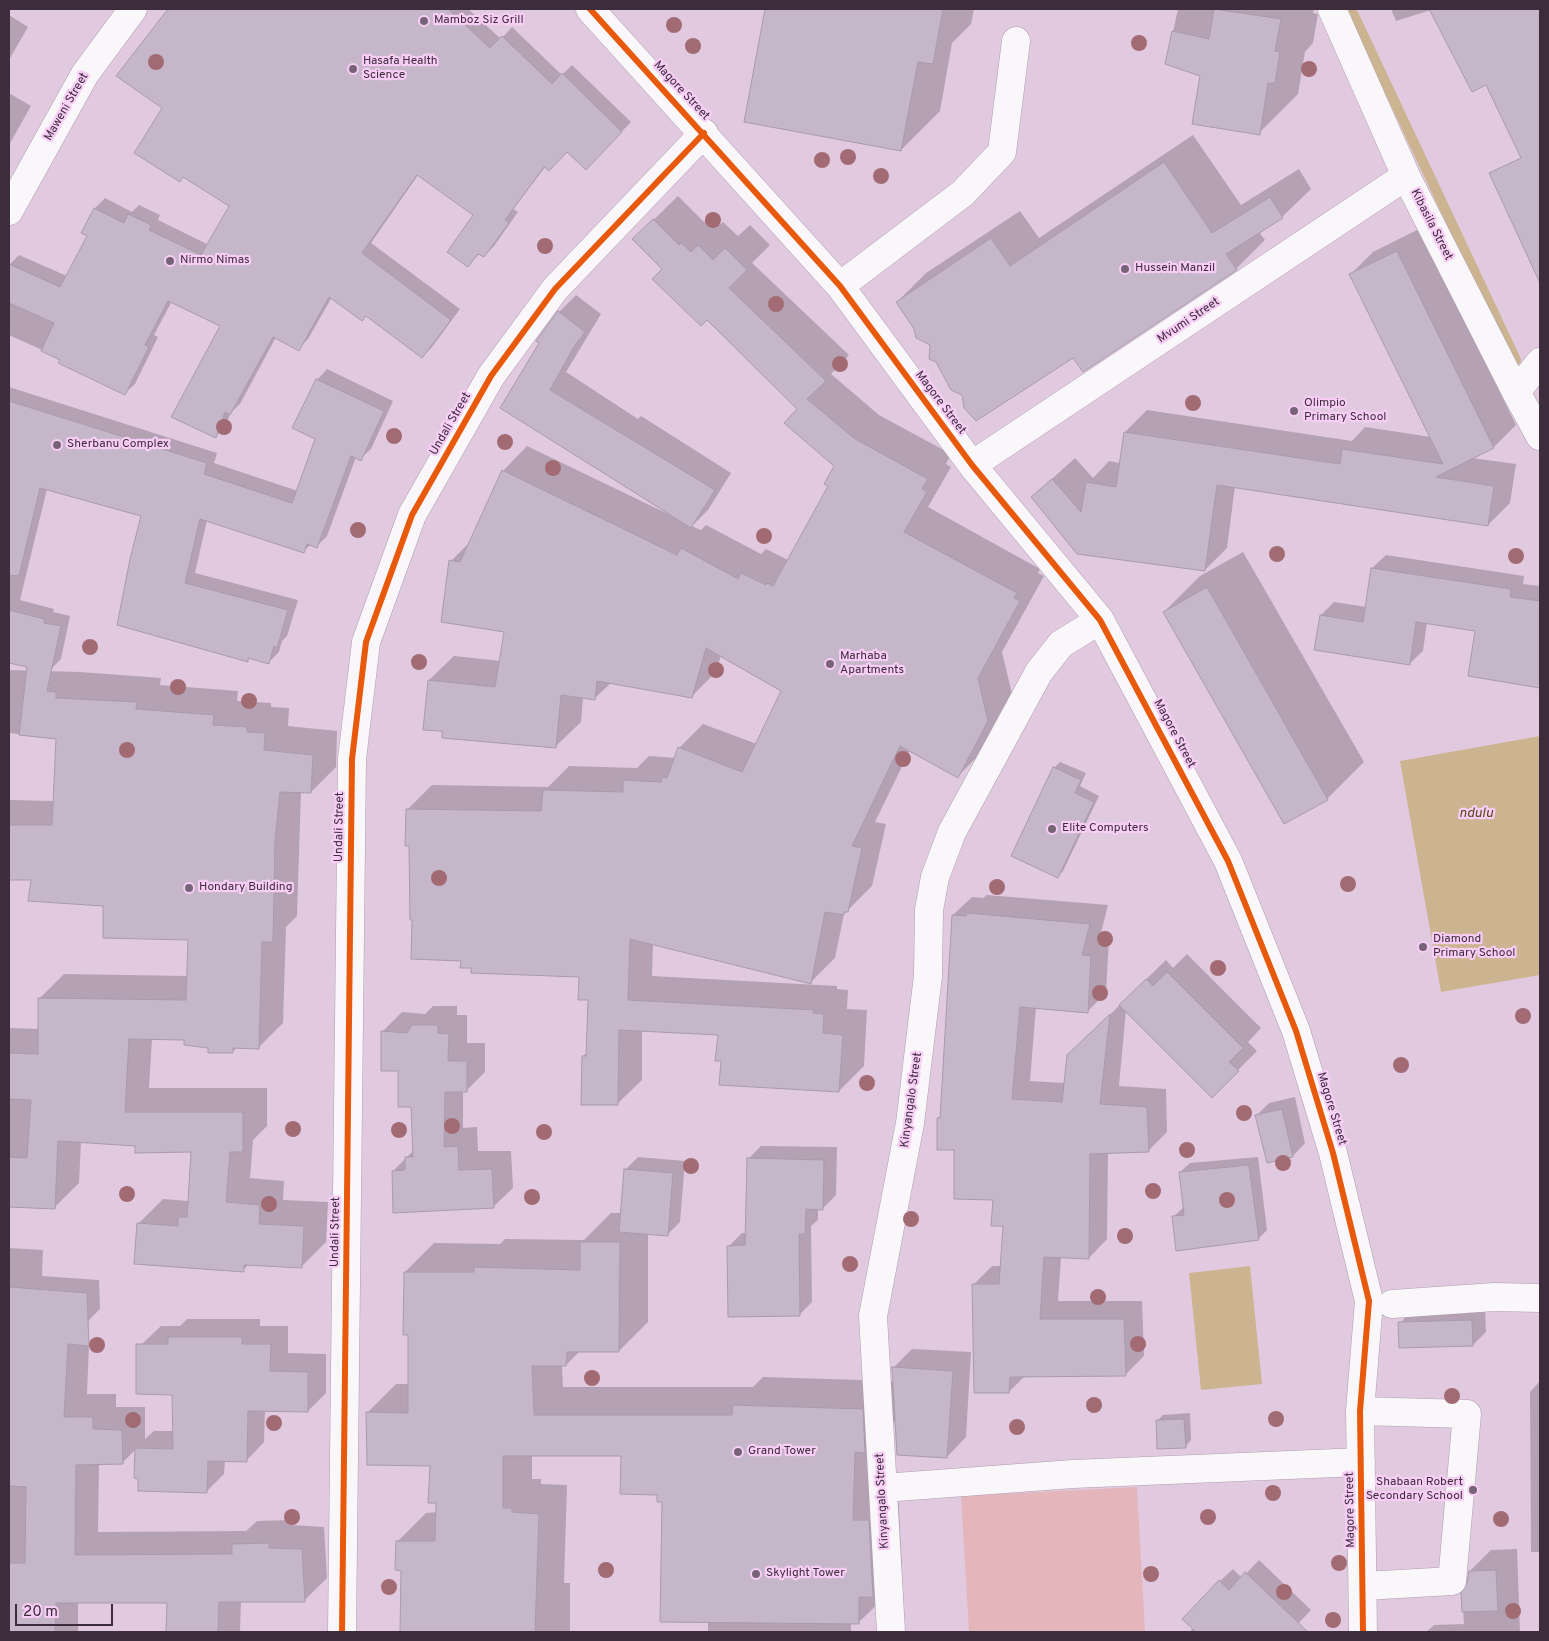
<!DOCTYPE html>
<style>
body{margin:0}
#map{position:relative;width:1549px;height:1641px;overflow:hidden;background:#e1cae0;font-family:Overpass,sans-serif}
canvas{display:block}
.frame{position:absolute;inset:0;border:10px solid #3d2c3c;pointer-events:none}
.scale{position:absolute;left:15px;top:1604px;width:98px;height:22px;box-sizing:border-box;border:2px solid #3d2c3c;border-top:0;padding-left:6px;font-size:15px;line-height:18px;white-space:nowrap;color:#3d2c3c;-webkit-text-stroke:4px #f8cdf6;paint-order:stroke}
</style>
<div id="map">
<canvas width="1549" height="1641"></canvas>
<div class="frame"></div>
<div class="scale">20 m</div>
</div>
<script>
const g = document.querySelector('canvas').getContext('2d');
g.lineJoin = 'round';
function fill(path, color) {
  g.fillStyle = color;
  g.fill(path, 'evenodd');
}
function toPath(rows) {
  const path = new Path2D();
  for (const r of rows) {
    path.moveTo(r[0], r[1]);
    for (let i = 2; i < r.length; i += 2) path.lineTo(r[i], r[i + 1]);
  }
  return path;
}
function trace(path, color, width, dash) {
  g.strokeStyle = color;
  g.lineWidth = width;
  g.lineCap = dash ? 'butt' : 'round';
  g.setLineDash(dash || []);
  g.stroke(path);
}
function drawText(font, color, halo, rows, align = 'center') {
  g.font = font + ' Overpass,sans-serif';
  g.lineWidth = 4.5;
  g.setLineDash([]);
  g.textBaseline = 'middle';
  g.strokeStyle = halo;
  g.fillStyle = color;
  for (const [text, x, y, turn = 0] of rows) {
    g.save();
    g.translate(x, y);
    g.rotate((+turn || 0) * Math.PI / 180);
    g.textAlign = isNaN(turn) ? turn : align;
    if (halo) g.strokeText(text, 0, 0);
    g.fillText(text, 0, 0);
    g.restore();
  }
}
const green = toPath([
 [1137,1487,1145,1632,969,1632,961,1496]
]);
const water = toPath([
 [1540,736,1540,975,1441,992,1400,761],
 [1250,1266,1262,1384,1201,1390,1189,1273]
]);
const shadow = toPath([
 [169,9,468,9,501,39,512,27,562,75,572,65,631,122,586,168,567,151,546,166,513,209,518,212,494,246,484,256,480,253,468,265,475,215,418,175,371,243,460,309,432,347,422,357,366,315,332,297,308,339,298,349,276,337,240,404,230,413,226,427,216,436,221,326,172,301,154,335,158,337,135,384,125,393,62,359,9,335,9,265,19,255,67,276,88,235,83,233,95,208,105,198,132,212,139,205,160,215,158,220,209,245,230,206,164,107,118,76],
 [766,9,974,9,971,24,952,43,940,111,901,150,745,121],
 [1178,9,1314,9,1313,13,1318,14,1313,43,1305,52,1298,94,1259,133,1201,75,1166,64],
 [1391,9,1540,9,1540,139,1518,150,1486,83,1431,10,1396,21],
 [9,15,28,27,9,60],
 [9,93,31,106,9,145],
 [1193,135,1241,205,1299,169,1311,189,1282,217,1259,232,1265,240,1236,269,1074,356,963,394,932,345,915,329,897,302,926,273,1020,211,1039,238],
 [1540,175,1540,257,1531,261,1507,208],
 [678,196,704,222,707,219,716,228,723,222,738,236,750,225,770,245,752,263,849,355,831,374,879,415,951,454,946,464,951,467,928,507,1040,569,1038,573,1044,576,1002,652,1013,698,982,752,957,777,910,750,875,822,886,824,872,886,844,914,835,958,810,983,653,944,652,976,837,986,837,989,848,990,847,1009,867,1010,864,1066,839,1091,722,1060,719,1034,642,1030,642,1080,617,1104,583,1056,588,1052,589,999,581,976,472,967,413,919,407,810,432,785,548,787,569,766,637,768,649,756,676,758,679,748,703,724,757,744,783,690,721,655,716,672,691,697,611,683,595,698,583,697,581,722,556,746,444,730,429,680,454,656,501,661,506,631,451,561,472,540,503,471,527,446,666,513,667,512,502,407,559,312,576,295,601,314,566,372,638,419,641,416,731,473,708,510,692,526,701,530,706,525,761,554,766,549,788,560,830,485,836,466,798,409,634,239],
 [1419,229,1516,425,1494,447,1472,458,1516,464,1510,503,1488,525,1235,486,1227,548,1205,570,1032,497,1075,458,1093,478,1109,461,1120,463,1125,432,1147,410,1352,441,1365,427,1431,437,1351,274,1373,252],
 [327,369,393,401,371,449,360,459,356,457,327,536,317,546,311,544,303,552,207,520,195,573,298,600,287,636,282,641,279,652,268,663,250,657,247,660,119,624,143,516,47,489,20,600,54,609,53,612,70,616,61,659,51,669,9,660,9,387,217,453,214,463,298,491,317,439,317,380],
 [1243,552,1364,762,1327,799,1284,823,1164,612,1200,576],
 [1386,555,1524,576,1523,584,1540,586,1540,686,1469,675,1477,630,1427,622,1423,651,1409,664,1321,615,1334,602,1367,607,1372,568],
 [9,670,80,672,161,678,160,685,238,691,237,701,271,703,271,707,289,708,288,726,337,731,336,767,311,792,301,791,297,916,286,927,283,1023,259,1047,238,1047,232,1052,185,1039,152,1038,149,1088,267,1088,267,1126,253,1140,250,1178,284,1181,283,1200,328,1202,326,1242,301,1267,249,1264,243,1270,138,1224,163,1199,189,1201,192,1151,81,1141,79,1183,55,1207,9,1205,9,1028,39,1029,40,998,64,974,188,976,189,939,32,879,9,878,9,800,54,801,57,738,9,733],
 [1060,762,1086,773,1080,786,1099,796,1063,871,1057,877,1054,768],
 [987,895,1108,905,1100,937,1109,938,1106,993,1087,1012,1036,1007,1030,1081,1065,1083,1087,1037,1166,960,1173,968,1187,954,1261,1028,1248,1042,1257,1051,1212,1096,1126,1010,1119,1086,1166,1089,1167,1132,1148,1151,1108,1152,1107,1239,1089,1258,1061,1257,1058,1301,1142,1301,1144,1356,1125,1375,1025,1376,1009,1392,973,1285,992,1266,1002,1266,1004,1225,994,1199,956,1148,938,1118,942,1114,953,915,972,897,983,898],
 [433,1006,457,1006,457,1015,467,1015,467,1043,485,1043,485,1072,466,1091,463,1091,463,1128,477,1127,478,1151,511,1151,513,1188,493,1207,393,1171,414,1150,413,1106,382,1032,402,1012,425,1014],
 [1295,1097,1305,1143,1293,1156,1256,1116,1269,1103],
 [761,1146,837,1147,836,1195,823,1208,818,1208,818,1220,811,1226,812,1302,799,1315,729,1246,742,1233,747,1233,748,1159],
 [638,1157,685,1161,680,1222,667,1235,648,1233,648,1322,619,1351,580,1351,566,1365,562,1365,563,1387,753,1387,763,1377,894,1381,893,1368,912,1349,971,1352,966,1437,947,1457,896,1420,884,1432,898,1491,902,1567,888,1581,888,1594,858,1623,851,1623,851,1632,708,1632,708,1621,663,1501,622,1455,532,1455,532,1479,541,1479,541,1484,567,1485,564,1583,570,1583,570,1631,401,1632,402,1569,397,1542,426,1513,437,1512,437,1502,431,1465,367,1413,396,1384,409,1384,410,1334,405,1272,434,1243,500,1244,505,1239,584,1240,611,1213,621,1213,625,1170],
 [1258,1157,1267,1230,1258,1239,1173,1217,1184,1207,1180,1172,1190,1163],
 [9,1248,43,1250,42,1276,99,1280,100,1309,88,1321,9,1317],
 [1485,1308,1486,1332,1473,1345,1400,1323,1413,1310],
 [187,1319,260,1319,260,1326,288,1326,288,1353,326,1354,326,1393,308,1411,265,1410,264,1442,246,1461,225,1460,224,1474,206,1492,136,1449,122,1463,99,1464,98,1532,246,1531,257,1521,292,1520,292,1525,324,1527,327,1578,304,1601,241,1601,240,1632,167,1632,169,1601,78,1601,78,1632,9,1632,9,1342,89,1345,87,1394,116,1394,116,1407,145,1407,145,1439,154,1431,174,1431,173,1393,142,1344,161,1326,180,1326],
 [1540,1381,1540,1552,1531,1552,1530,1392],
 [1190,1413,1191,1440,1185,1447,1157,1421,1163,1415],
 [1517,1549,1520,1632,1426,1632,1434,1625,1464,1624,1462,1594,1469,1583,1470,1571,1491,1550],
 [1259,1560,1311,1610,1293,1629,1296,1632,1190,1632,1220,1581,1233,1569,1242,1578]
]);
const stream = toPath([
 [1351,9,1516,360]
]);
const building = toPath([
 [168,9,448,9,490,48,502,36,552,84,562,73,622,132,586,170,567,152,549,171,544,167,505,220,509,223,484,257,478,254,468,267,447,252,473,215,417,175,362,253,451,320,422,358,366,316,362,321,329,297,299,351,273,337,230,415,225,412,216,438,171,417,220,326,168,301,145,345,149,347,125,395,58,363,60,360,41,351,54,323,9,303,9,264,60,287,87,236,81,233,94,208,124,223,128,214,151,225,149,230,201,255,229,206,183,177,180,182,134,153,162,108,116,76,168,9],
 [765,9,943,9,933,64,918,62,901,151,744,122,765,9],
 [1214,9,1281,19,1275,51,1280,52,1275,83,1268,83,1260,135,1192,124,1200,76,1165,64,1172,31,1209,39,1214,9],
 [1429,9,1540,9,1540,283,1489,173,1521,158,1486,85,1472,92,1429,9],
 [1164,162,1212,233,1270,197,1283,218,1226,254,1237,270,1083,372,1073,358,976,421,964,408,962,395,951,390,936,362,929,359,930,345,916,338,914,329,896,302,991,238,1010,266,1164,162],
 [653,219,679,245,681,243,691,252,698,245,713,260,725,248,747,270,729,288,826,381,807,399,855,439,928,479,922,489,927,492,904,532,1017,593,1014,598,1020,601,978,678,988,721,958,778,900,746,852,846,862,848,848,912,844,912,844,915,825,912,811,984,630,939,628,1000,814,1010,813,1013,824,1014,823,1033,843,1035,839,1092,719,1085,721,1061,715,1061,718,1035,619,1030,618,1105,581,1105,582,1056,586,1056,588,1000,578,1000,579,977,471,973,471,968,460,968,461,961,411,959,412,920,410,920,409,846,405,846,406,809,541,811,543,790,623,792,623,780,661,782,662,777,667,778,678,747,742,772,781,691,706,648,692,698,597,681,595,700,561,695,556,748,442,738,442,731,423,730,428,680,495,687,504,632,441,622,449,560,460,562,502,470,677,555,681,548,738,579,741,573,766,585,767,583,773,586,828,486,824,484,834,466,784,423,797,409,707,320,701,326,652,279,662,269,632,239,653,219],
 [1397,251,1494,448,1436,477,1494,486,1488,526,1217,485,1205,571,1077,554,1031,497,1052,479,1081,512,1086,482,1116,487,1124,432,1340,464,1342,449,1443,464,1349,274,1397,251],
 [558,311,585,332,575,345,550,390,715,490,691,528,500,408,539,343,536,341,558,311],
 [316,379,384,411,361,461,351,456,317,548,307,544,304,553,200,519,185,583,288,610,277,648,274,646,269,664,248,658,248,662,117,625,130,559,141,516,40,488,19,576,9,575,9,401,207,463,204,474,292,503,315,439,292,428,316,379],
 [1371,568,1511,589,1510,597,1540,601,1540,688,1468,676,1475,631,1416,622,1410,665,1314,650,1320,615,1363,622,1371,568],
 [1207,587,1328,800,1284,824,1163,612,1207,587],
 [9,610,44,619,44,623,61,626,47,691,56,692,56,698,137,702,136,709,214,715,213,725,247,727,247,732,265,733,264,750,313,755,311,793,280,792,275,840,273,942,262,942,259,1049,233,1048,233,1053,208,1053,208,1048,184,1045,184,1040,129,1039,125,1112,243,1112,243,1152,230,1152,226,1202,260,1205,259,1224,304,1226,302,1268,244,1265,244,1272,134,1264,137,1223,178,1226,178,1217,187,1217,191,1152,135,1153,135,1146,58,1141,55,1209,9,1207,9,1157,27,1158,31,1100,9,1099,9,1053,38,1054,38,998,186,1000,188,940,103,938,103,906,28,901,31,880,9,880,9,825,52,825,56,739,19,735,27,667,9,663,9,610],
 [1053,767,1081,780,1075,793,1094,802,1058,878,1011,856,1053,767],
 [967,913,1090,924,1082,955,1091,956,1088,1013,1020,1007,1012,1099,1062,1102,1067,1055,1110,1014,1100,1104,1147,1107,1149,1152,1090,1154,1089,1259,1044,1257,1040,1319,1124,1319,1126,1376,1010,1377,1009,1393,974,1393,972,1284,999,1284,1003,1226,991,1226,993,1200,954,1199,954,1150,937,1150,937,1118,940,1118,952,915,966,916,967,913],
 [1167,972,1243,1048,1229,1062,1239,1071,1212,1098,1119,1005,1146,979,1153,986,1167,972],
 [412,1025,438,1025,438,1033,449,1034,448,1061,467,1061,467,1092,445,1092,444,1147,458,1146,459,1170,492,1169,494,1208,393,1213,392,1171,405,1170,405,1157,413,1157,411,1107,398,1107,398,1071,381,1071,381,1031,407,1033,412,1025],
 [1282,1109,1293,1157,1267,1163,1255,1115,1282,1109],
 [747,1158,824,1160,823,1210,806,1209,805,1234,799,1234,800,1316,728,1317,727,1246,745,1245,747,1158],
 [1249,1165,1259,1240,1176,1251,1172,1216,1184,1215,1179,1172,1249,1165],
 [624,1169,673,1173,668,1236,619,1232,624,1169],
 [580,1242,620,1242,619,1352,567,1352,566,1366,532,1366,534,1415,732,1415,733,1405,863,1409,865,1453,855,1452,853,1520,869,1520,873,1597,859,1597,859,1624,660,1622,662,1502,657,1502,657,1495,620,1494,621,1456,503,1456,503,1508,512,1508,512,1512,539,1514,535,1632,400,1632,401,1571,395,1570,396,1541,435,1541,436,1503,428,1503,430,1466,367,1465,366,1412,408,1413,408,1335,403,1335,404,1272,474,1272,474,1267,580,1270,580,1242],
 [9,1287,87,1293,89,1346,68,1344,64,1417,93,1417,93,1429,122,1430,123,1464,76,1465,75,1555,232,1554,232,1544,269,1543,269,1548,302,1549,305,1602,219,1602,218,1632,166,1632,167,1603,56,1603,55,1632,9,1632,9,1563,25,1563,26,1487,9,1486,9,1287],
 [1472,1320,1473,1346,1399,1348,1398,1322,1472,1320],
 [168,1337,242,1337,242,1344,271,1344,270,1371,308,1372,308,1412,248,1411,247,1462,208,1461,207,1493,138,1491,138,1479,134,1478,135,1448,173,1449,172,1395,136,1394,136,1344,168,1344,168,1337],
 [892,1367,953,1371,947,1458,897,1455,892,1367],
 [1184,1419,1186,1448,1157,1449,1156,1420,1184,1419],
 [1496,1570,1498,1611,1462,1612,1461,1593,1467,1583,1469,1571,1496,1570],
 [1245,1572,1308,1632,1196,1632,1182,1619,1219,1580,1229,1590,1245,1572]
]);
const minor = toPath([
 [590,9,840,286,972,465,1100,620,1228,861,1296,1031,1333,1153,1369,1301,1360,1411,1363,1632],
 [1332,9,1406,176,1516,392,1540,436],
 [9,211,85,74,133,9],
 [840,286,963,193,1002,152,1016,41],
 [1516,392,1540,362],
 [972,465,1406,176],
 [1392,1304,1494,1297,1540,1298],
 [1360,1411,1467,1414,1452,1581,1364,1586],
 [883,1488,1073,1474,1361,1462],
 [342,1632,352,759,366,642,412,515,491,376,555,289,704,133],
 [891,1632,873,1316,910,1123,928,976,929,910,935,877,952,832,1039,672,1061,644,1100,620]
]);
const cycleway = toPath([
 [590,9,840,286,972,465,1100,620,1228,861,1296,1031,1333,1153,1369,1301,1360,1411,1363,1632],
 [342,1632,352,759,366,642,412,515,491,376,555,289,704,133]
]);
const trees = [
 [674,25],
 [1139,43],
 [693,46],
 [156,62],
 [1309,69],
 [848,157],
 [822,160],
 [881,176],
 [713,220],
 [545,246],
 [776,304],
 [840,364],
 [1193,403],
 [224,427],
 [394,436],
 [505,442],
 [553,468],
 [358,530],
 [764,536],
 [1277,554],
 [1516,556],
 [90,647],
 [419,662],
 [716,670],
 [178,687],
 [249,701],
 [127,750],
 [903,759],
 [439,878],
 [1348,884],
 [997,887],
 [1105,939],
 [1218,968],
 [1100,993],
 [1523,1016],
 [1401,1065],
 [867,1083],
 [1244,1113],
 [452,1126],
 [293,1129],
 [399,1130],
 [544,1132],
 [1187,1150],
 [1283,1163],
 [691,1166],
 [1153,1191],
 [127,1194],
 [532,1197],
 [1227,1200],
 [269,1204],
 [911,1219],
 [1125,1236],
 [850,1264],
 [1098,1297],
 [1138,1344],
 [97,1345],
 [592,1378],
 [1452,1396],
 [1094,1405],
 [1276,1419],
 [133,1420],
 [274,1423],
 [1017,1427],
 [1273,1493],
 [292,1517],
 [1208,1517],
 [1501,1519],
 [1339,1563],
 [606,1570],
 [1151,1574],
 [389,1587],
 [1284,1592],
 [1513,1611],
 [1333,1620]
];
const markers = [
 [424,21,5,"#766375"],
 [353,69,5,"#766375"],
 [170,261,5,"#766375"],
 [1125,269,5,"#766375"],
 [1294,411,5,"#766375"],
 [57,445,5,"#766375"],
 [830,664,5,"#766375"],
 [1052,829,5,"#766375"],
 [189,888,5,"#766375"],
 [1423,947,5,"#766375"],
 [738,1452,5,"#766375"],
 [1473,1490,5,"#766375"],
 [756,1574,5,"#766375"]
];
const poiNames = [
 ["Mamboz Siz Grill",434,21],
 ["Hasafa Health",363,62],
 ["Science",363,76],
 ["Nirmo Nimas",180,261],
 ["Hussein Manzil",1135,269],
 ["Olimpio",1304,404],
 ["Primary School",1304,418],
 ["Sherbanu Complex",67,445],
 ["Marhaba",840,657],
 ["Apartments",840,671],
 ["Elite Computers",1062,829],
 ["Hondary Building",199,888],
 ["Diamond",1433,940],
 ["Primary School",1433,954],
 ["Grand Tower",748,1452],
 ["Shabaan Robert",1463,1483,"right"],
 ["Secondary School",1463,1497,"right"],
 ["Skylight Tower",766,1574]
];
const streetNames = [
 ["Magore Street",681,91,47],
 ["Maweni Street",67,107,-60],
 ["Kibasila Street",1431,225,63],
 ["Mvumi Street",1189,321,-34],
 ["Magore Street",940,403,53],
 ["Undali Street",451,424,-60],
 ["Magore Street",1174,734,62],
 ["Undali Street",340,827,-89],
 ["Kinyangalo Street",912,1100,-82],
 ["Magore Street",1331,1109,73],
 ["Undali Street",336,1232,-89],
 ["Kinyangalo Street",883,1501,-93],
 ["Magore Street",1351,1510,-91]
];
const waterNames = [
 ["ndulu",1476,814]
];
fill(green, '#e4b6bb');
fill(water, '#ccb490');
fill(shadow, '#0003');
trace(stream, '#ccb490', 10);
fill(building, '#c5b6c9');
trace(building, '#a89aac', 1);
trace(minor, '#ae9cad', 29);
trace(minor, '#faf7fa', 28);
trace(cycleway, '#e8590c', 6);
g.fillStyle = '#a26b73';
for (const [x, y] of trees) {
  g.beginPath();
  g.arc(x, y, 8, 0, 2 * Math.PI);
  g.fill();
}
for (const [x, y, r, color] of markers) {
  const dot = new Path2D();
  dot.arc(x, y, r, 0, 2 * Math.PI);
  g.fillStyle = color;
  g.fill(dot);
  trace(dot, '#f8cdf6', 2);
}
drawText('12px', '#3d2c3c', '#f8cdf6', poiNames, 'left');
drawText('12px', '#3d2c3c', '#f8cdf6', streetNames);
drawText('italic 14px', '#584718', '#f8cdf6', waterNames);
</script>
